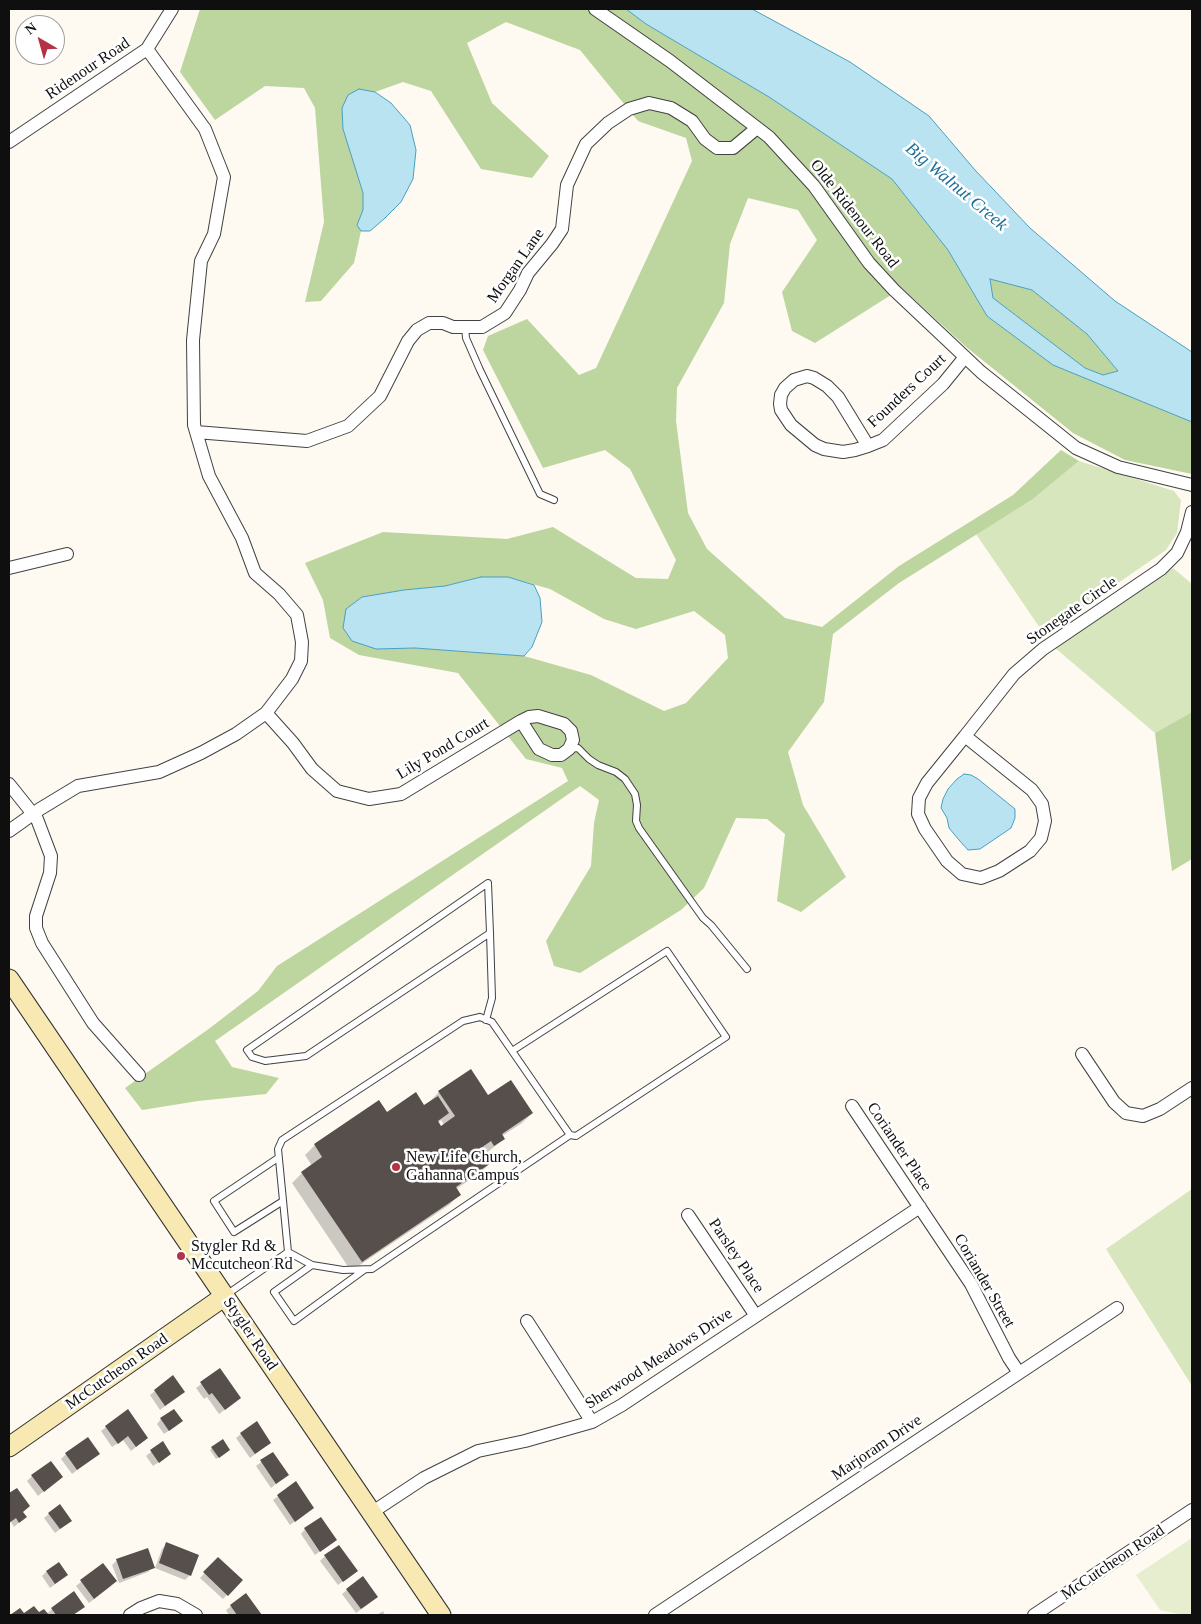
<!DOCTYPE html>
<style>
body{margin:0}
#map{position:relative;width:1201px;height:1624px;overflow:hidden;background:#fefaf2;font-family:Georgia,serif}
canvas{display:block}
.frame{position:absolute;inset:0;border:10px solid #0f0f0f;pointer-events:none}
.north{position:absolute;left:15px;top:15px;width:50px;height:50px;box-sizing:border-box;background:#fff;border:1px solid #9f9f9f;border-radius:50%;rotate:322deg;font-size:14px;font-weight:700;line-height:20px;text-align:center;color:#0f0f0f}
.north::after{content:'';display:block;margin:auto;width:18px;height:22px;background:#b43246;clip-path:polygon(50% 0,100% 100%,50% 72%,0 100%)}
</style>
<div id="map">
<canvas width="1201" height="1624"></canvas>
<div class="frame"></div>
<div class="north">N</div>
</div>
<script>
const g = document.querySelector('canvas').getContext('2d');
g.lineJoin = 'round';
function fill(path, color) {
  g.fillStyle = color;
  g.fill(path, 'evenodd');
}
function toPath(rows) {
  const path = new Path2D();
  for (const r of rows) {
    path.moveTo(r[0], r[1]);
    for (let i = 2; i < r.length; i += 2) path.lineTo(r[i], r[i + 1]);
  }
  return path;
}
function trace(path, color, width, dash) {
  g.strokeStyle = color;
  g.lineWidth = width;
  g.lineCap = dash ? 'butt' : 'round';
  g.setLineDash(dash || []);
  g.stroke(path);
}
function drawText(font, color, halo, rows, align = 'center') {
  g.font = font + ' Georgia,serif';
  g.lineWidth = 5;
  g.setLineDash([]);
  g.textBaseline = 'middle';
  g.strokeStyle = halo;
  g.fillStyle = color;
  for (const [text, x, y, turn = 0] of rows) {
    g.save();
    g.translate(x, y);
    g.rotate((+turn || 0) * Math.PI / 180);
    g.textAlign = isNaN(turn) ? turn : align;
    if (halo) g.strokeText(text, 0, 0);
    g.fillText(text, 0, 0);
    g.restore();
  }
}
const green = toPath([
 [1079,461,1174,491,1181,500,1177,533,1166,550,1044,634,976,534,1033,499],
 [1173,568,1192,584,1192,712,1155,733,1054,647],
 [1192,1189,1192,1386,1106,1249]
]);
const forest = toPath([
 [200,9,626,9,646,24,769,97,892,179,948,250,987,316,1053,365,1192,422,1192,474,1125,460,1073,433,965,346,902,288,815,343,792,331,782,292,817,240,798,210,748,198,730,244,724,303,677,388,676,421,688,513,707,549,785,618,822,627,899,566,1013,495,1061,450,1079,461,1033,499,899,583,833,634,824,702,788,752,803,805,846,877,801,912,777,901,785,834,767,819,736,818,704,888,681,910,580,973,554,966,546,941,591,866,594,823,599,800,580,786,215,1041,232,1067,279,1078,266,1094,198,1101,142,1110,125,1088,210,1028,258,991,277,966,568,781,562,768,526,759,458,673,359,655,330,638,323,600,305,563,383,532,507,539,553,527,636,578,668,579,676,560,630,469,605,450,543,468,483,350,488,336,527,319,579,375,596,368,692,161,686,138,638,121,580,50,506,22,467,43,492,103,549,156,532,178,481,169,431,91,403,82,375,92,359,89,343,129,363,193,363,210,357,225,361,231,354,263,321,301,305,302,324,222,315,108,304,88,265,86,215,120,180,72],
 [481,577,508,577,550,589,604,619,636,629,694,611,725,635,728,658,686,703,664,711,591,675,524,656,415,648,376,649,346,609,362,597,404,590,445,586],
 [990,278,1032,290,1087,334,1118,371,1103,375,1085,368,993,298],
 [1192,712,1192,859,1172,871,1155,733]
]);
const pitch = toPath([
 [1192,1538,1192,1615,1184,1615,1160,1610,1136,1575]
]);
const water = toPath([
 [626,9,752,9,850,62,929,116,975,170,1030,228,1115,301,1192,352,1192,422,1053,365,987,316,948,250,892,179,769,97,646,24,626,9],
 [990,279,1032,290,1087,334,1118,371,1103,375,1085,368,993,298,990,279],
 [359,89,375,92,391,103,410,125,416,150,413,179,401,202,384,219,370,231,361,231,357,225,363,210,363,193,343,129,342,108,348,95,359,89],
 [481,577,508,577,534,585,540,598,542,622,532,647,524,656,415,648,376,649,352,641,343,628,346,609,362,597,404,590,445,586,481,577],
 [964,774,971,775,978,779,1015,809,1015,818,1011,828,980,849,968,850,959,840,949,828,947,818,941,808,943,799,948,789,957,779,964,774]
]);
const shadow = toPath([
 [439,1092,488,1096,532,1113,522,1123,502,1136,504,1139,484,1155,490,1163,480,1173,456,1189,459,1195,449,1205,351,1271,292,1183,302,1173,312,1166,305,1155,315,1145,379,1102,387,1113,424,1107],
 [441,1120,444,1125,441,1127,438,1123],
 [220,1370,235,1402,219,1414,207,1397,204,1399,196,1388],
 [155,1391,179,1396,160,1410,150,1395],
 [161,1419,177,1425,164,1434,157,1424],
 [106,1427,147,1438,131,1451,123,1440,112,1447,101,1431],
 [241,1434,270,1443,250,1458,236,1438],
 [162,1443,165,1458,153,1466,146,1456],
 [212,1448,227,1452,216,1459,210,1450],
 [66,1454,98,1454,72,1474,61,1459],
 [272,1454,287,1475,271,1488,256,1466],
 [32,1476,58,1479,38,1496,27,1481],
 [296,1483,313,1508,290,1525,273,1500],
 [17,1489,22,1512,25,1517,14,1527,11,1522,9,1523,9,1495],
 [49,1514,71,1521,55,1533,44,1518],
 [305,1529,335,1540,315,1555,301,1534],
 [167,1544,190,1575,185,1580,155,1568,162,1549],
 [325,1556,356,1571,338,1585,320,1561],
 [218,1559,241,1580,223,1599,200,1578],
 [117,1560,153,1567,148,1572,119,1583,112,1565],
 [103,1564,111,1586,89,1603,76,1586],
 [46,1572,62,1579,50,1588,42,1576],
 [347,1590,371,1602,356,1613,342,1594],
 [74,1593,79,1611,73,1615,12,1615,19,1609,24,1615,34,1608,39,1614,46,1614],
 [246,1595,260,1615,229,1615,226,1610],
 [383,1611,385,1615,377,1615]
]);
const building = toPath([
 [471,1069,488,1095,511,1080,533,1113,502,1134,505,1139,494,1146,491,1141,481,1148,491,1163,456,1187,461,1195,362,1262,301,1172,322,1157,314,1144,379,1100,387,1112,416,1092,424,1105,438,1096,449,1113,438,1121,441,1126,455,1116,438,1091],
 [220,1368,241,1398,225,1410,212,1393,209,1395,200,1382],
 [173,1375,185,1392,165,1406,154,1390],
 [128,1409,148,1438,136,1447,128,1436,118,1444,105,1426],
 [174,1409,183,1421,169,1431,160,1418],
 [257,1421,271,1443,255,1454,240,1433],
 [88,1437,100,1454,77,1470,65,1453],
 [223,1439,230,1450,219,1458,211,1447],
 [163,1441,171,1454,159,1463,150,1450],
 [273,1452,289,1475,276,1484,260,1460],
 [51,1461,63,1477,44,1492,31,1475],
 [296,1481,314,1508,295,1522,277,1495],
 [17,1488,30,1506,23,1512,27,1517,19,1523,16,1518,9,1523,9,1493],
 [60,1504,72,1521,60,1529,48,1513],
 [321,1517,337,1540,320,1552,304,1528],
 [166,1542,199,1555,191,1576,159,1563],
 [339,1545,358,1571,343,1582,324,1555],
 [148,1548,155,1568,123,1579,116,1559],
 [218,1557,243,1580,228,1596,203,1572],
 [59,1562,68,1575,55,1584,46,1571],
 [103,1563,117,1581,94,1599,80,1580],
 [363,1576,378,1597,361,1609,346,1589],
 [74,1591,85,1607,73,1615,56,1615,51,1608],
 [246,1593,262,1615,237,1615,230,1605],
 [34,1606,39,1612,44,1609,49,1615,10,1615,20,1608,24,1613]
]);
const lane = toPath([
 [465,327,466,338,480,370,540,494,554,500],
 [569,749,578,748,589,759,598,765,616,772,625,779,635,794,637,805,636,821,639,828,703,918,711,925,747,969],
 [480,1017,492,1022,570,1135,372,1269,343,1270,312,1265,288,1252,278,1149,282,1140,463,1021,480,1017],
 [486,1020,492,998,490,933,488,883,247,1050,252,1057,265,1061,306,1056,490,933],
 [512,1051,667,951,726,1037,576,1136,570,1135],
 [278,1158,214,1201,234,1232,283,1201],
 [312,1265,274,1292,294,1321,364,1270],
 [226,1295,288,1252]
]);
const street = toPath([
 [595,9,670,61,769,137,814,186,869,263,894,290,981,372,1076,448,1118,467,1192,485],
 [9,142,147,49,172,9],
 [196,432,307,441,348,426,380,396,408,341,417,330,429,323,443,323,453,327,482,327,505,313,520,290,528,273,552,244,562,229,567,185,586,144,608,123,629,109,649,103,671,108,692,121,705,139,717,148,733,148,757,128],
 [868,446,838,397,827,386,814,378,807,376,794,380,785,388,781,395,780,404,781,410,791,425,815,445,824,449,843,452,855,450,868,446,883,440,943,384,965,357],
 [9,568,67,554],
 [266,713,293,743,312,769,337,791,369,799,401,794,521,721],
 [538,716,564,724,571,731,573,740,569,749,561,755,552,755,539,749,521,721,529,717,538,716],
 [965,736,1032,790,1042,804,1045,821,1041,838,1030,851,999,871,981,878,962,874,947,861,925,829,918,814,919,798,927,783,965,736],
 [965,736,1014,674,1043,649,1161,569,1177,553,1187,532,1192,512],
 [9,784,37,819,51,856,50,873,36,916,36,928,42,943,93,1023,139,1075],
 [9,831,40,809,78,786,159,772,201,753,236,734,266,713,292,679,301,661,302,642,297,615,279,594,255,573,242,538,209,476,194,425,193,340,201,261,214,234,224,177,205,129,147,49],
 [1082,1054,1114,1102,1126,1113,1143,1116,1160,1109,1192,1088],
 [852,1106,971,1284,1009,1358,1019,1373],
 [688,1215,756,1316],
 [527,1321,592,1422],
 [371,1513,424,1478,478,1451,525,1441,592,1422,622,1405,920,1207],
 [130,1615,141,1608,159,1601,177,1604,196,1615],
 [655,1615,1117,1308],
 [1034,1615,1192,1510]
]);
const secondary = toPath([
 [9,979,441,1615],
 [9,1447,225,1296]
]);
const markers = [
 [396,1167,5,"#b43246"],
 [181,1256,5,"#b43246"]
];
const streetNames = [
 ["Ridenour Road",88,69,-34],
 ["Olde Ridenour Road",854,214,52],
 ["Morgan Lane",516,266,-55],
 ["Founders Court",907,391,-43],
 ["Stonegate Circle",1072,611,-35],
 ["Lily Pond Court",443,749,-31],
 ["Coriander Place",899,1147,56],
 ["Parsley Place",736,1256,56],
 ["Coriander Street",984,1281,60],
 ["Stygler Road",250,1334,56],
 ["Sherwood Meadows Drive",659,1359,-33],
 ["McCutcheon Road",117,1372,-35],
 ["Marjoram Drive",877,1448,-34],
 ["McCutcheon Road",1113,1563,-34]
];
const poiNames = [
 ["New Life Church,",406,1158],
 ["Gahanna Campus",406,1176],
 ["Stygler Rd &",191,1247],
 ["Mccutcheon Rd",191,1265]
];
const waterNames = [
 ["Big Walnut Creek",956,187,40]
];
fill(green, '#d7e6bd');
fill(forest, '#bdd59e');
fill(pitch, '#e7eecf');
fill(water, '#bae3f1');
trace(water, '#479fc2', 1);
fill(shadow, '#0003');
fill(building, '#574f4c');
trace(lane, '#424242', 8);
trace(street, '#424242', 14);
trace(secondary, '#313131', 21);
trace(lane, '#fff', 6);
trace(street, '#fff', 12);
trace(secondary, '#f8e9b2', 19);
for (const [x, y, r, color] of markers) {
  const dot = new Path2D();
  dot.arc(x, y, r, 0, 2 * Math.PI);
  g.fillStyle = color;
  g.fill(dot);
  trace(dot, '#fff', 2);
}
drawText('16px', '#0f0f0f', '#fff', streetNames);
drawText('16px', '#0f0f0f', '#fff', poiNames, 'left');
drawText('italic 18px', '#227197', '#fff', waterNames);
</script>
